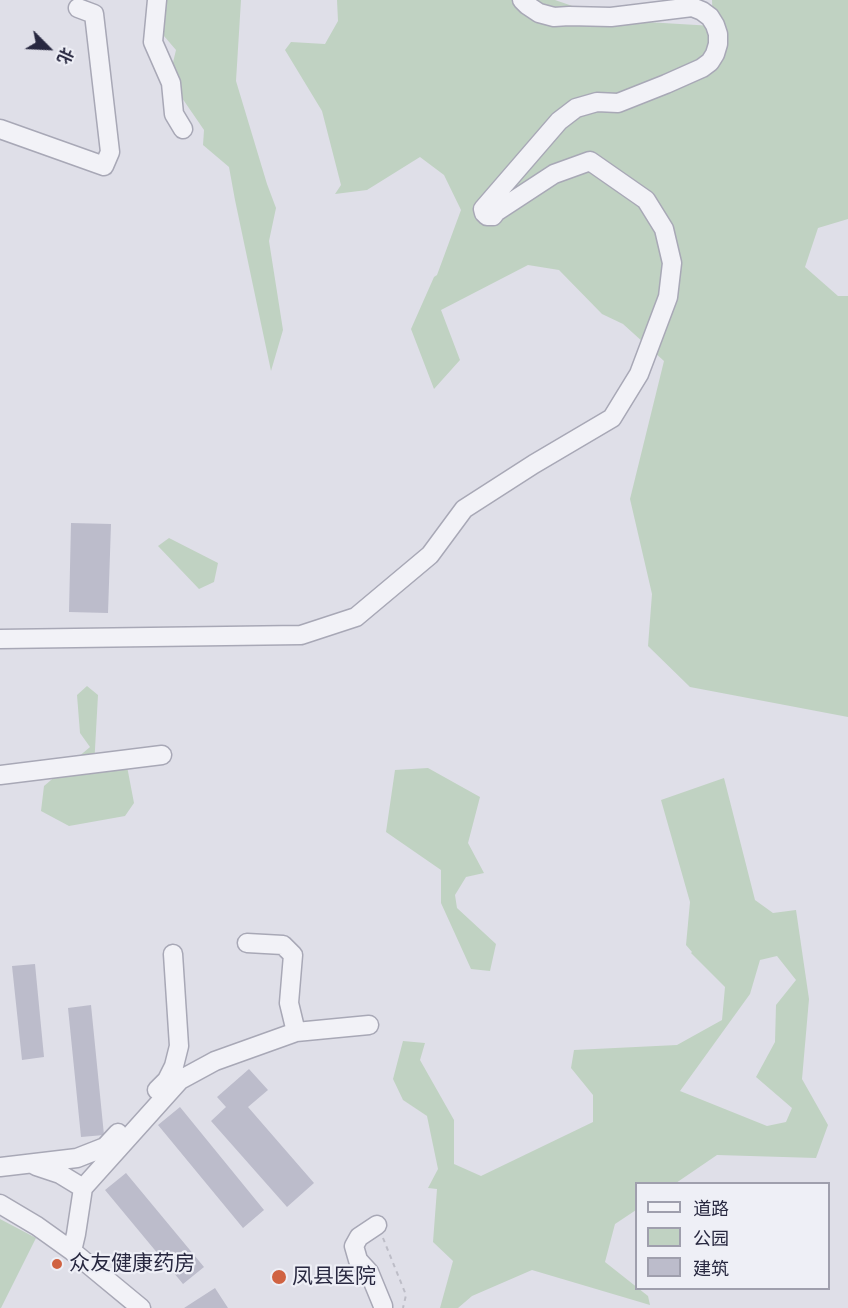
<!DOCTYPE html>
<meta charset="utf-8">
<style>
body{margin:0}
#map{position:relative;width:848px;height:1308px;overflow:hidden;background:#dfdfe8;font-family:"Alegreya Sans","Noto Sans SC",sans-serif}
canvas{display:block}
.legend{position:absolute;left:635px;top:1182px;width:195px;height:108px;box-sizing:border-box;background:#eeeff6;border:2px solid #9f9fad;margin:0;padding:8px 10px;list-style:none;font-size:18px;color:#282840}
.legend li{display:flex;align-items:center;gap:12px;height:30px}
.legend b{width:30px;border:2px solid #9f9fad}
.north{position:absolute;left:18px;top:18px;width:60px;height:60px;-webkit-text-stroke:4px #eeeff6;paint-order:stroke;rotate:114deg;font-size:16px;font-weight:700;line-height:24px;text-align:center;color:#282840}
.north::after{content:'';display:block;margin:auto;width:21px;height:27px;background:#282840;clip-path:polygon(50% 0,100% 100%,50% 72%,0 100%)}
</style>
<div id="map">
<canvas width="848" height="1308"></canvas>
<ul class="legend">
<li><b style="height:8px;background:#f2f2f7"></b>道路</li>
<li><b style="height:16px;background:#c0d2c2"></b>公园</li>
<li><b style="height:16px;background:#bcbccb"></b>建筑</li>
</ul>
<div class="north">北</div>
</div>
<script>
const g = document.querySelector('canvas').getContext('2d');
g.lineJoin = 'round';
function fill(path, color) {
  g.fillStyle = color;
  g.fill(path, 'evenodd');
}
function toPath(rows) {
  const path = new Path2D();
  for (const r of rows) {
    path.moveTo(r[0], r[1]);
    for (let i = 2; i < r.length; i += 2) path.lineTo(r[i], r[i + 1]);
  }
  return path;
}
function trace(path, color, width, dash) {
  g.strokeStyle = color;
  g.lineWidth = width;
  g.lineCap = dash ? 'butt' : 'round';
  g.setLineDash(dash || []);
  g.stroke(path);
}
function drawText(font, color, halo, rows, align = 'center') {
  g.font = font + ' "Alegreya Sans","Noto Sans SC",sans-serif';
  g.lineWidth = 4.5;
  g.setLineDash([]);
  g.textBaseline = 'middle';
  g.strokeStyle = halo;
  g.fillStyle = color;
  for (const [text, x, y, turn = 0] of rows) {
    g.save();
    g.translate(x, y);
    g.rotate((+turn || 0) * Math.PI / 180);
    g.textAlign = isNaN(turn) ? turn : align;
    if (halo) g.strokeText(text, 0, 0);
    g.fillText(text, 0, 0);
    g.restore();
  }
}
const green = toPath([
 [153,0,241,0,236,81,267,184,276,208,269,241,283,330,271,371,235,200,229,167,203,145,204,130,169,79,176,50,152,22],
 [337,0,555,0,613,20,713,26,712,0,848,0,848,219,818,228,805,267,838,296,848,296,848,717,690,687,648,646,652,594,630,499,664,361,623,324,602,314,559,270,528,265,441,310,460,360,434,389,411,329,434,277,437,275,461,210,444,175,420,157,367,190,335,194,341,185,322,111,285,50,291,42,325,44,338,21],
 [169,538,218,563,214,582,199,589,158,546],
 [87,686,98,695,94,767,126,761,134,803,125,816,69,826,41,811,44,786,90,747,80,733,77,695],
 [428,768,480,797,468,843,484,873,466,877,455,895,457,908,496,944,490,971,471,969,441,903,441,870,386,832,395,770],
 [724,778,755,900,773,913,796,910,809,999,802,1079,828,1125,816,1158,717,1155,676,1183,636,1184,636,1210,615,1224,605,1262,648,1296,650,1305,532,1270,472,1296,458,1308,440,1308,453,1261,433,1242,437,1189,428,1188,438,1169,427,1116,403,1100,393,1079,403,1041,425,1043,420,1060,454,1120,454,1164,481,1176,593,1122,593,1095,571,1068,574,1050,677,1045,722,1020,725,987,691,953,692,952,686,945,690,902,661,800],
 [777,956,796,980,776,1005,775,1042,756,1077,792,1108,786,1122,767,1126,680,1091,750,994,760,960],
 [0,1219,36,1238,1,1308,0,1308]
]);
const building = toPath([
 [71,523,111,524,108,613,69,612],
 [35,964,44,1057,22,1060,12,966],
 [91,1005,104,1135,81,1137,68,1008],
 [249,1069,268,1090,248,1107,314,1183,287,1207,211,1121,226,1107,217,1097],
 [180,1107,264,1210,243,1228,158,1125],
 [126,1173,204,1267,183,1284,105,1190],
 [215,1288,228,1308,184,1308]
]);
const path = toPath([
 [383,1238,406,1295,403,1308]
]);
const minor = toPath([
 [157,0,153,42,171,83,174,114,183,129],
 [0,129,104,166,110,152,94,14,78,8],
 [0,639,301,635,356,617,430,555,464,509,534,464,612,418,639,374,668,297,672,263,664,229,646,200,590,161,554,174,496,212,493,216,487,216,484,213,483,209,559,121,576,108,597,102,618,103,666,84,702,68,710,62,715,54,718,44,718,34,715,25,710,17,702,11,692,7,611,17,569,16,554,17,539,13,527,5,522,0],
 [0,775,162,755],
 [247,943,283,945,293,955,289,1003,296,1032],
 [157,1090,167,1080,174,1066,179,1046,173,954],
 [36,1166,60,1174,83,1188],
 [0,1167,77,1158,105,1147,118,1133],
 [0,1204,37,1226,72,1251,141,1308],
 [377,1225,359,1237,354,1246,358,1260,369,1272,383,1306,383,1308],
 [72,1251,76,1234,83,1188,180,1080,215,1061,296,1032,369,1025]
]);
const markers = [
 [57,1264,6,"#d06342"],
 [279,1277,8,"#d06342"]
];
const poiNames = [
 ["众友健康药房",69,1264],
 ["凤县医院",292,1277]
];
fill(green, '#c0d2c2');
fill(building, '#bcbccb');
trace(minor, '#a8a8b6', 21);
trace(path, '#bdbdc7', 2, [4.5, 4.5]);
trace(minor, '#f2f2f7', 18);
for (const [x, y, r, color] of markers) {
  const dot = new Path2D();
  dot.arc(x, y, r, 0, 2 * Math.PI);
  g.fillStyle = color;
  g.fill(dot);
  trace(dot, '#eeeff6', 2);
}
drawText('21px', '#282840', '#eeeff6', poiNames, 'left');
</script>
